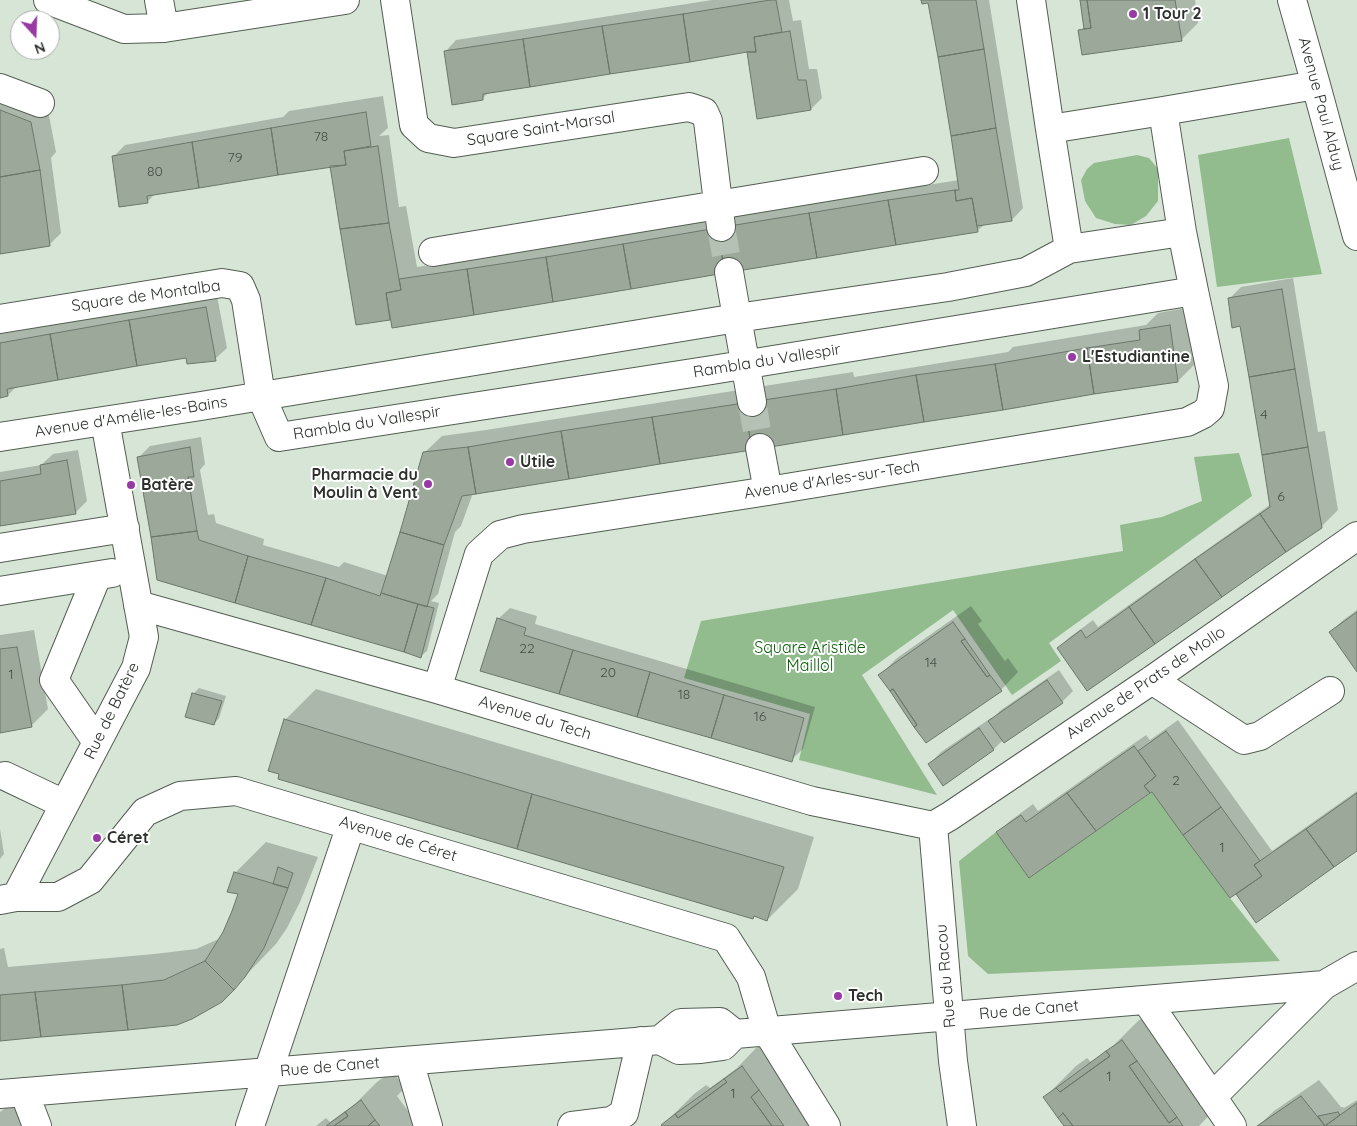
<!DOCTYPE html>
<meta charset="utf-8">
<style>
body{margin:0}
#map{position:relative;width:1357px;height:1126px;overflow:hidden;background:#d7e5d6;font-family:Quicksand,sans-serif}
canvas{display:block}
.north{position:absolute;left:10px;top:10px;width:50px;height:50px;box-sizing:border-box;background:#fff;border:1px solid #abadab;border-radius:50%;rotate:160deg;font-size:14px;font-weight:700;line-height:20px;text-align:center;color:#2c312c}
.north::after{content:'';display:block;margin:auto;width:18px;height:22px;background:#973aa3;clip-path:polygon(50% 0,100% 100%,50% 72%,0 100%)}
</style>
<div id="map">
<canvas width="1357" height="1126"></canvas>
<div class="north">N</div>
</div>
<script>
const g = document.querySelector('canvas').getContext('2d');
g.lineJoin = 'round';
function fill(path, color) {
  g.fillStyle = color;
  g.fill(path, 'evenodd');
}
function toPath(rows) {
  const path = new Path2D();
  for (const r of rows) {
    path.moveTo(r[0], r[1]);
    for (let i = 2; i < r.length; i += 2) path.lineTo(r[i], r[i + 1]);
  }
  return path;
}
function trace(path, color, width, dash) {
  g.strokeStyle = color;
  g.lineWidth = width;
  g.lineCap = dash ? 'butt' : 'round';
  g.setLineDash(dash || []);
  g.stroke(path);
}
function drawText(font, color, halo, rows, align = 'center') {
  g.font = font + ' Quicksand,sans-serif';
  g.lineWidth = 4;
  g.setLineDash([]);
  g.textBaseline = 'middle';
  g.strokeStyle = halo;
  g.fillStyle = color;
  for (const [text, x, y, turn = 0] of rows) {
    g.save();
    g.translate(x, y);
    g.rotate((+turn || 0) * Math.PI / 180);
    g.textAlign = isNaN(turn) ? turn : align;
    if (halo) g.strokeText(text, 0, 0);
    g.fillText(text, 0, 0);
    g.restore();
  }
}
const green = toPath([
 [1289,138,1322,274,1217,287,1198,155],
 [1137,155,1149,158,1158,169,1158,201,1146,216,1131,225,1115,224,1096,218,1085,201,1081,180,1087,169,1094,163],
 [1239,453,1252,496,1049,643,1061,661,1012,695,953,610,862,675,937,795,799,760,810,714,684,678,701,621,1123,551,1120,525,1162,517,1202,501,1194,457],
 [1152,792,1230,898,1280,961,988,974,968,956,959,861,996,832,1029,878]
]);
const shadow = toPath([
 [712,0,789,0,793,21,801,20,809,69,817,69,822,98,811,109,748,51,489,92,482,99,445,52,456,40],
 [923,0,989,0,1023,208,1012,220,985,224,977,231,392,317,390,319,332,166,155,194,148,201,113,157,125,145,283,117,289,111,383,96,388,128,379,136,389,135,399,207,406,206,417,267,558,246,636,233,642,227,826,197,826,201,959,180,929,2],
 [1081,0,1195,0,1198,23,1181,40,1080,31,1085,26],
 [0,87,47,105,56,152,51,158,61,233,49,245,0,253],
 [1293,278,1318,432,1325,431,1338,510,1321,527,1087,690,1058,648,1070,637,1093,620,1098,627,1271,504,1241,324,1229,299,1241,287],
 [217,296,227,348,215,359,187,357,17,386,8,395,0,396,0,334],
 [1186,308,1195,364,1178,381,1094,393,473,493,461,526,455,532,438,594,431,601,439,603,427,651,421,656,235,602,139,457,150,446,201,437,205,464,200,470,208,515,214,514,216,523,264,539,263,545,339,567,344,562,388,576,424,453,442,436,486,430,853,372,854,377,1008,352,1013,347,1146,325,1158,313],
 [78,450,87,501,75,513,0,525,0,472,41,465,53,454],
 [971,606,982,621,978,624,1005,661,1008,658,1018,672,1001,690,880,675,897,658],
 [510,608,537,616,535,624,815,707,803,749,791,760,482,670,498,619],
 [1357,610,1357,669,1331,632,1342,621],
 [34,630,48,709,31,726,0,731,0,635],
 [1059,670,1073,691,1062,702,1003,740,994,749,943,784,929,764,941,752,991,718,992,719,1001,710],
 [199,688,226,696,219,718,214,724,193,694],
 [316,689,814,837,798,889,767,920,755,915,753,917,285,720],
 [1178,720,1272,851,1357,791,1357,850,1256,921,1236,892,1152,790,998,832,1010,821,1033,804,1038,811,1146,735,1150,740],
 [0,829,4,854,0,859],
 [266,842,318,857,300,902,287,928,276,944,221,1001,0,1040,0,949,4,948,8,967,154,954,196,949,221,938,239,893,235,873],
 [1153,1010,1220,1104,1199,1126,1066,1126,1045,1097,1076,1066,1087,1058,1091,1062,1096,1059,1113,1046,1138,1021],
 [773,1036,836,1126,664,1126,663,1125,694,1094,706,1085,710,1088,737,1068,756,1048],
 [392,1071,405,1088,397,1096,419,1126,316,1126,326,1118,330,1122,355,1104,377,1082],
 [1319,1080,1341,1107,1343,1107,1344,1108,1357,1100,1357,1126,1258,1126,1274,1111],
 [12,1103,26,1122,22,1126,0,1126,0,1112]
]);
const building = toPath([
 [770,0,776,0,782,32,754,37,756,52,747,52,690,62,683,14,770,0],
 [921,0,976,0,984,49,938,57,928,3,922,4,921,0],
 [1080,0,1087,0,1091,28,1084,29,1080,0],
 [1087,0,1175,0,1182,41,1082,55,1078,30,1091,28,1087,0],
 [683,14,690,62,610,74,602,26,683,14],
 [602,26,610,74,530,87,523,39,602,26],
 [790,31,798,80,806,80,811,110,757,119,747,52,756,52,754,37,790,31],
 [523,39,530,87,483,94,483,100,452,105,444,51,523,39],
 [984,49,996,128,951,136,938,57,984,49],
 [0,110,31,122,40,170,0,177,0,110],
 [366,112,371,146,344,151,346,165,278,175,271,128,366,112],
 [271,128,278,175,199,188,192,142,271,128],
 [996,128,1012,221,977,226,972,198,956,201,955,190,959,190,951,136,996,128],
 [192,142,199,188,147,196,148,203,119,207,112,156,192,142],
 [378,146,389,223,340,229,330,166,346,165,344,151,378,146],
 [40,170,50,246,0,254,0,177,40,170],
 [955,190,956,201,972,198,978,232,896,245,888,200,955,190],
 [888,200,896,245,817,258,809,213,888,200],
 [809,213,817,258,725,273,717,228,809,213],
 [389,223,401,290,386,293,390,320,356,325,340,229,389,223],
 [717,228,725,273,631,289,623,244,717,228],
 [623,244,631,289,553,302,546,257,623,244],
 [546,257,553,302,474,315,467,269,546,257],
 [467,269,474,315,392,328,386,293,401,290,399,279,467,269],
 [1282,289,1295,369,1249,377,1240,326,1232,328,1228,298,1282,289],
 [206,307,216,361,187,364,186,358,137,366,129,320,206,307],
 [129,320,137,366,58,380,50,334,129,320],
 [1170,325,1178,382,1094,394,1087,348,1140,340,1139,330,1170,325],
 [50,334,58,380,7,389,8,396,0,398,0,343,50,334],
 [1087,348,1094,394,1003,410,995,364,1087,348],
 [995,364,1003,410,924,422,916,375,995,364],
 [1295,369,1308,447,1262,455,1249,377,1295,369],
 [916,375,924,422,843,435,836,389,916,375],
 [836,389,843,435,752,450,744,403,836,389],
 [744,403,752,450,660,464,652,417,744,403],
 [652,417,660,464,569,479,561,431,652,417],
 [561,431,569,479,476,494,468,447,561,431],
 [190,447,194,477,188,477,197,531,151,537,137,457,190,447],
 [468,447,476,494,462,496,444,545,400,532,423,452,468,447],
 [1308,447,1322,528,1286,552,1260,514,1270,507,1262,455,1308,447],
 [67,460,76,514,0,526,0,481,41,474,40,465,67,460],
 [1260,514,1286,552,1222,597,1195,559,1260,514],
 [197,531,199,540,248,556,235,603,157,580,151,537,197,531],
 [400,532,444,545,427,607,381,593,400,532],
 [248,556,326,578,311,625,235,603,248,556],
 [1195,559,1222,597,1155,644,1129,607,1195,559],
 [326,578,380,596,381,593,418,604,404,652,311,625,326,578],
 [418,604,434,608,421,658,404,652,418,604],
 [1129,607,1155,644,1087,691,1057,648,1081,630,1086,638,1129,607],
 [1357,612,1357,672,1329,632,1357,612],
 [497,618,526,628,524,635,573,650,559,694,480,671,497,618],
 [953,622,965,639,961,641,987,677,990,675,1002,691,926,743,914,727,917,725,893,689,890,691,878,675,953,622],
 [965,639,990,675,987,677,961,641,965,639],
 [17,647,32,727,0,733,0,649,17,647],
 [573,650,650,672,637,717,559,694,573,650],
 [650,672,724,695,711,738,637,717,650,672],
 [1047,680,1063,703,1004,743,988,721,1047,680],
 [893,689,917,725,914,727,890,691,893,689],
 [192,693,222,701,214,725,185,717,192,693],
 [724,695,804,718,792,762,711,738,724,695],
 [284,719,532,794,517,849,278,779,279,774,268,771,284,719],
 [979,728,994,750,943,786,928,764,979,728],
 [1166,731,1221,807,1183,835,1152,792,1150,793,1144,786,1156,776,1138,751,1166,731],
 [1134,746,1156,776,1144,786,1150,793,1096,831,1067,793,1134,746],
 [1067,793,1096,831,1029,878,996,832,1021,815,1026,822,1067,793],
 [1357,793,1357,851,1334,867,1306,829,1357,793],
 [532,794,784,867,767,921,754,916,753,919,517,849,532,794],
 [1221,807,1260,861,1254,865,1262,876,1230,898,1183,835,1221,807],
 [1306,829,1334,867,1256,923,1236,894,1262,876,1254,865,1306,829],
 [278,867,293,873,288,888,273,884,278,867],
 [234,872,288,888,277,917,264,948,245,977,234,990,205,961,223,932,232,911,238,894,227,892,234,872],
 [205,961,234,990,222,1002,192,1019,177,1025,128,1030,122,985,164,980,205,961],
 [122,985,128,1030,41,1037,35,992,122,985],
 [35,992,41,1037,0,1041,0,995,35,992],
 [1122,1040,1137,1061,1129,1066,1169,1123,1177,1117,1183,1126,1073,1126,1063,1113,1058,1118,1043,1097,1056,1088,1060,1092,1110,1056,1106,1051,1122,1040],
 [1106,1051,1110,1056,1060,1092,1056,1088,1106,1051],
 [1137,1061,1177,1117,1169,1123,1129,1066,1137,1061],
 [742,1066,759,1090,751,1097,772,1126,662,1126,661,1125,675,1114,678,1118,727,1082,724,1079,742,1066],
 [724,1079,727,1082,678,1118,675,1114,724,1079],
 [759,1090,784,1126,772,1126,751,1097,759,1090],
 [1301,1096,1325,1126,1257,1126,1301,1096],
 [361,1100,375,1120,368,1126,334,1126,348,1116,345,1112,361,1100],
 [1357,1103,1357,1126,1325,1126,1340,1115,1357,1103],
 [345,1112,348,1116,334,1126,326,1126,345,1112],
 [1338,1112,1340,1115,1325,1126,1318,1116,1338,1112],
 [1063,1113,1073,1126,1064,1126,1058,1118,1063,1113],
 [375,1120,380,1126,368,1126,375,1120]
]);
const minorTunnel = toPath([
 [721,227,729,272],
 [752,402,760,448]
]);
const minor = toPath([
 [48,0,124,29,164,28,345,0],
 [159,0,164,28],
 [395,0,414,125,428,138,454,143,689,107,704,112,708,121,721,227],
 [1031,0,1050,129],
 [1292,0,1316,85,1357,236],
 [0,88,40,103],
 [1163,111,1316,85],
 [433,252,924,171],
 [729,272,752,402],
 [0,319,222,283,240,286,246,300,261,396,279,437,712,370,1194,291,1182,232],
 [0,437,201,406,737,318,948,287,1026,272,1069,249,1182,232,1163,111,1050,129,1069,249],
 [760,448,768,491],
 [0,548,125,528],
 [97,576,54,680,97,742],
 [0,591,112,573],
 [138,605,437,689,812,801,933,826],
 [1152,680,1244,740,1260,736,1330,691],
 [437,689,479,554,500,535,523,529,768,491,1187,422,1203,414,1210,408,1214,386,1194,291],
 [5,776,64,804],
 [933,826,950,816,1152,680,1357,536],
 [933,826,953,1061,962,1126],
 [16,897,136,668,144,637,105,421],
 [0,900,16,897,58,897,90,880,145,812,180,796,236,791,726,938,751,977,767,1031,826,1126],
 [1146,1000,1232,1126],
 [660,1040,681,1023,720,1022,735,1034,1324,985,1357,966],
 [409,1061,428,1126],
 [24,1092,37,1126],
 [0,1094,660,1040,679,1050,701,1049,723,1046,735,1034],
 [1212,1097,1324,985],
 [250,1126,351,825],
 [572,1126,612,1121,624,1113,641,1041]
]);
const markers = [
 [1133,14,5,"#973aa3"],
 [1072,357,5,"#973aa3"],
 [510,462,5,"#973aa3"],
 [428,484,5,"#973aa3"],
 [131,485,5,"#973aa3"],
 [97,838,5,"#973aa3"],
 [838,996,5,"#973aa3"]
];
const numberNames = [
 ["78",321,137],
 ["79",235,158],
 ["80",155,172],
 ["4",1264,415],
 ["6",1281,497],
 ["22",527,649],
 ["14",931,663],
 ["20",608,673],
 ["1",11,675],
 ["18",684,695],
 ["16",760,717],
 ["2",1176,781],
 ["1",1222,848],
 ["1",1109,1077],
 ["1",733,1094]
];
const poiNames = [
 ["1 Tour 2",1143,14],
 ["L'Estudiantine",1082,357],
 ["Utile",520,462],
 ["Pharmacie du",418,475,"right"],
 ["Moulin à Vent",418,493,"right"],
 ["Batère",141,485],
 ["Céret",107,838],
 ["Tech",848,996]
];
const streetNames = [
 ["Avenue Paul Alduy",1321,104,75],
 ["Square Saint-Marsal",541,129,-9],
 ["Square de Montalba",146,296,-8],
 ["Rambla du Vallespir",767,361,-9],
 ["Avenue d'Amélie-les-Bains",131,417,-9],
 ["Rambla du Vallespir",367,423,-9],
 ["Avenue d'Arles-sur-Tech",832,480,-9],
 ["Avenue de Prats de Mollo",1146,683,-34],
 ["Rue de Batère",112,711,-64],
 ["Avenue du Tech",535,718,17],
 ["Avenue de Céret",398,839,17],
 ["Rue du Racou",946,976,-95],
 ["Rue de Canet",1029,1010,-5],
 ["Rue de Canet",330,1067,-5]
];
const parkNames = [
 ["Square Aristide",810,648],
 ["Maillol",810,666]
];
fill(green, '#92bb8e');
fill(shadow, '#0003');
fill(building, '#9ca99a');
trace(building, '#6b776a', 1);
trace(minorTunnel, '#b5c1b4', 28, [28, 14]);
trace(minor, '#535e52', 30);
trace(minor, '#fff', 28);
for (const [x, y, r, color] of markers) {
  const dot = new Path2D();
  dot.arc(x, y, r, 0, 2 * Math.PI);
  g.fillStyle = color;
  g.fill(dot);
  trace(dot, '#fff', 2);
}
drawText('14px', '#484f48', null, numberNames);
drawText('bold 16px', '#2c312c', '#fff', poiNames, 'left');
drawText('16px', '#2c312c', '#fff', streetNames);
drawText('16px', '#085d05', '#fff', parkNames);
</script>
